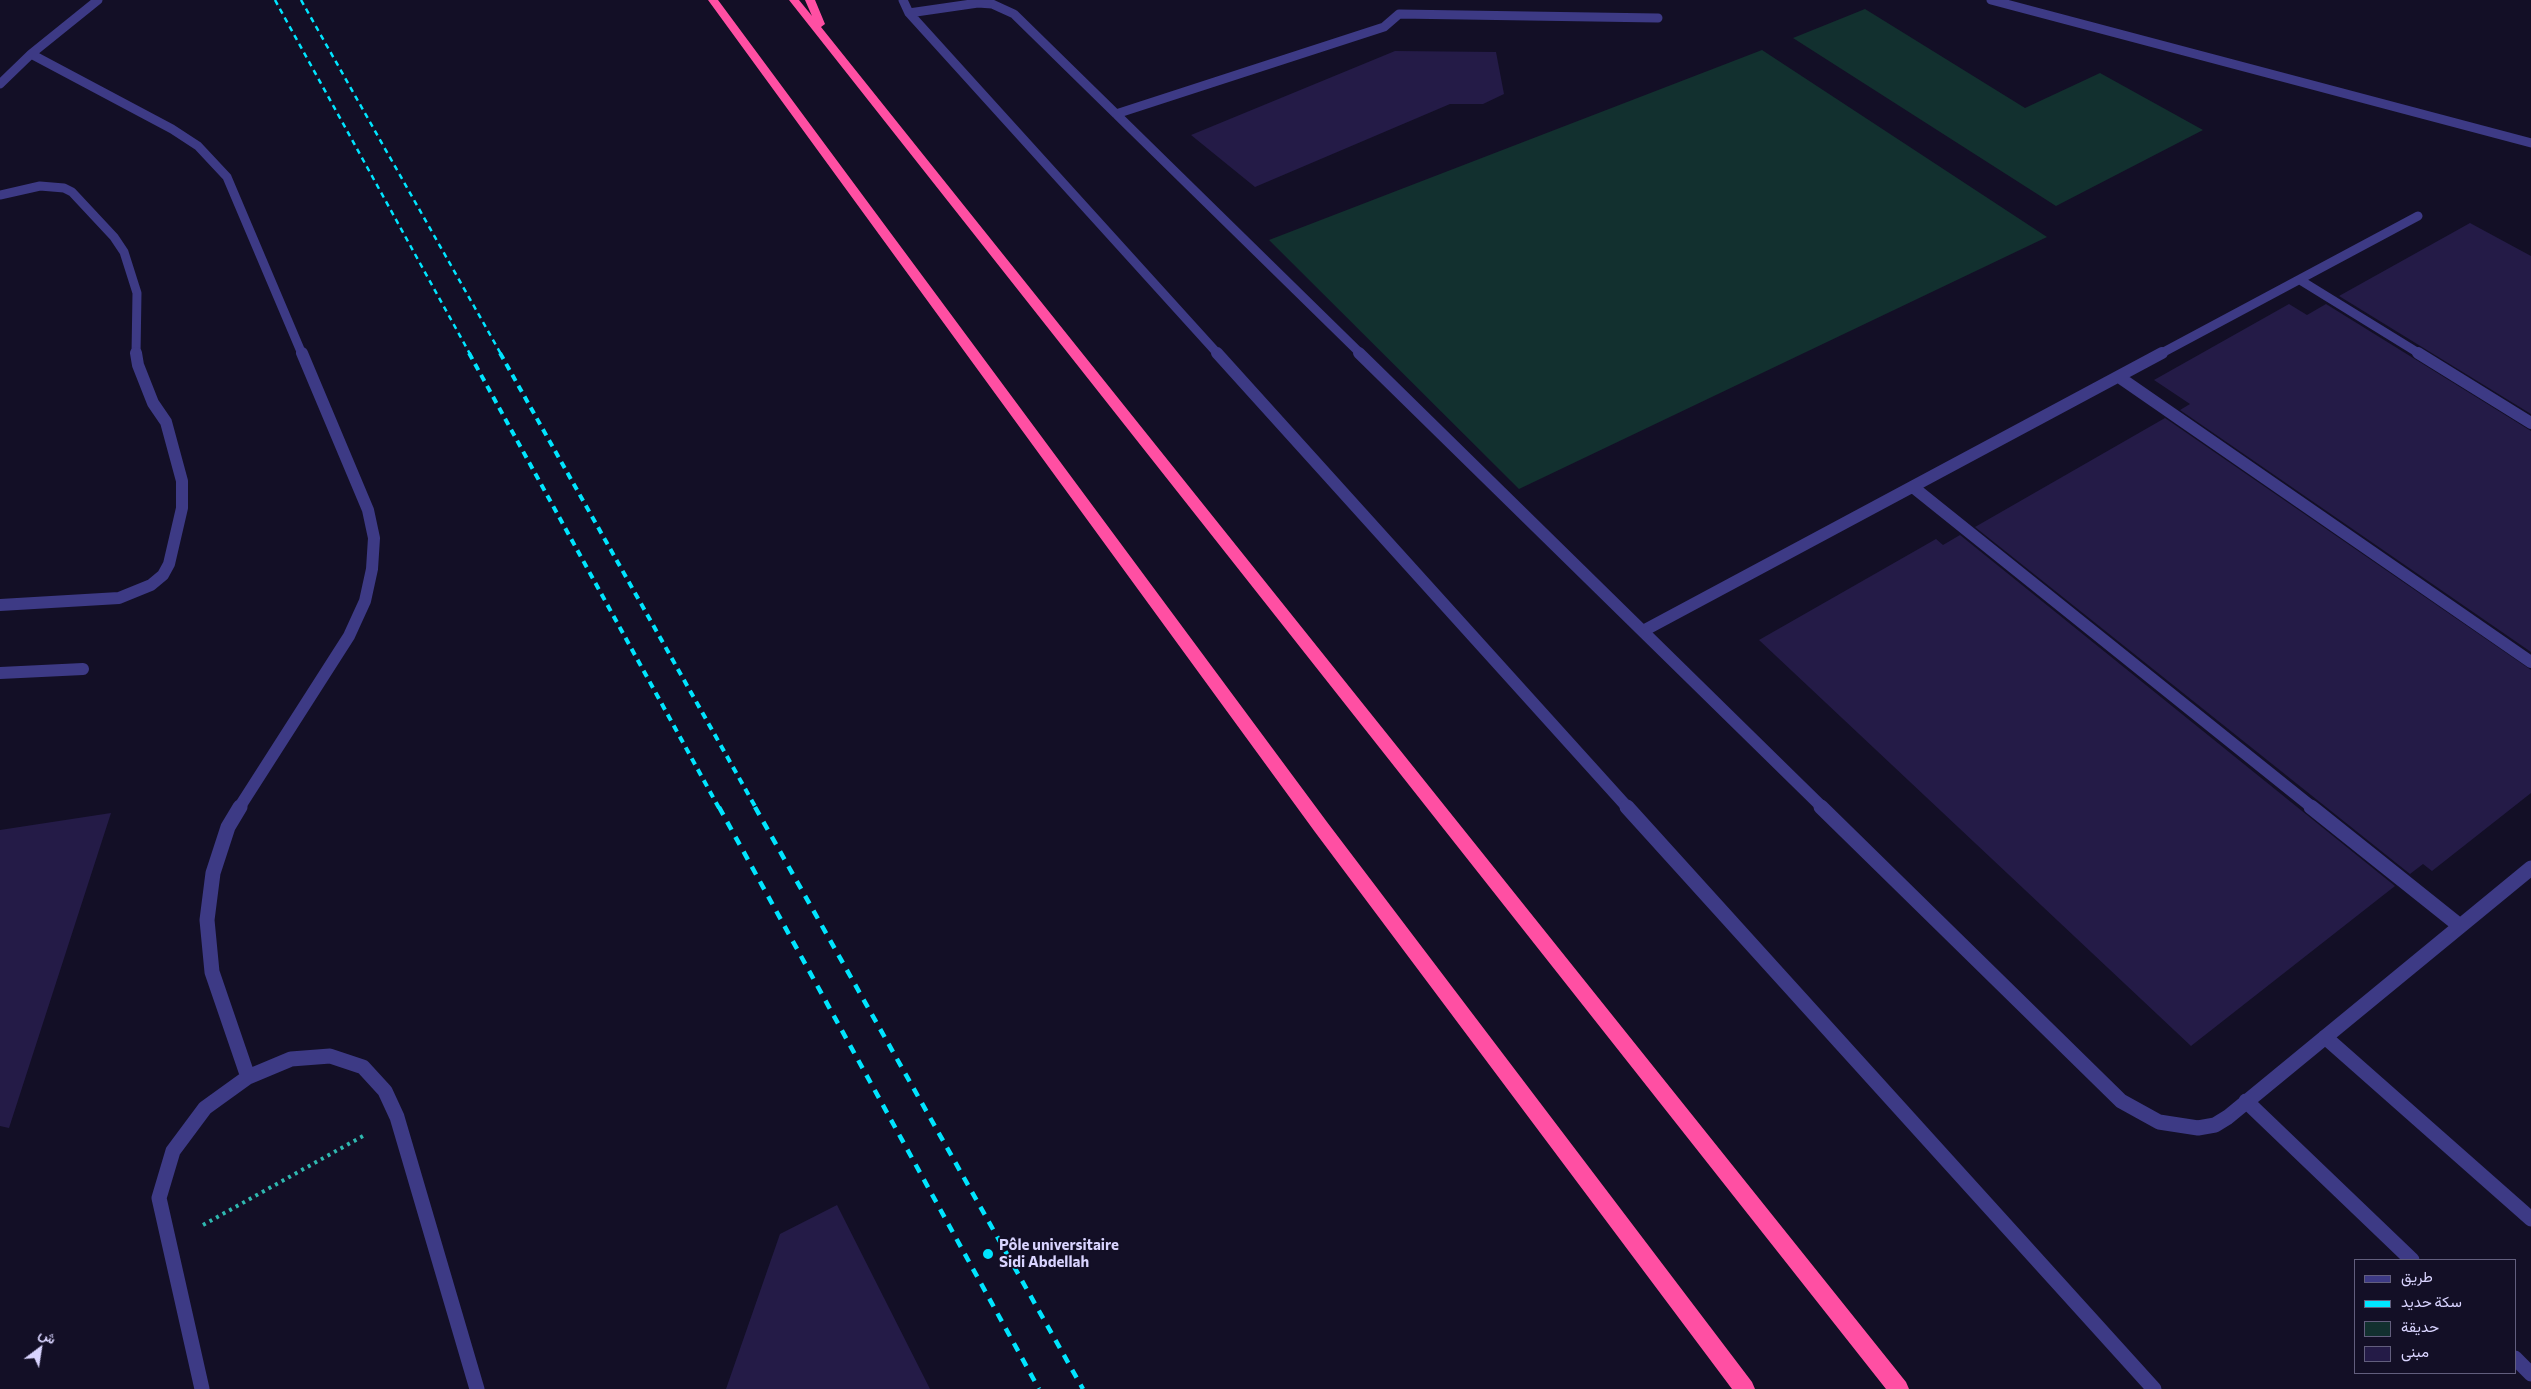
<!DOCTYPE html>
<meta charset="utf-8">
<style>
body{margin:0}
#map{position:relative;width:2531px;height:1389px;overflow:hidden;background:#130f26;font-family:Commissioner,Vazirmatn,sans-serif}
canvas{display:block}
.legend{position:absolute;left:2354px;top:1259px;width:162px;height:115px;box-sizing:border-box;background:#130f26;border:1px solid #625e7d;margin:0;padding:6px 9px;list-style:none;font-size:15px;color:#d9d4ff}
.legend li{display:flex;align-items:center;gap:10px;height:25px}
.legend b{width:25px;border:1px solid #625e7d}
.north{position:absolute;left:15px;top:1324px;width:50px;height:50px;-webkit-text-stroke:4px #130f26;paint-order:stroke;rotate:31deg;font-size:14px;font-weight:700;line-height:20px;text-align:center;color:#d9d4ff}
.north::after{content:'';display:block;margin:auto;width:18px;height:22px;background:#d9d4ff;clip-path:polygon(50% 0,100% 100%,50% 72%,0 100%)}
</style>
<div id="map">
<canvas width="2531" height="1389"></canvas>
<ul class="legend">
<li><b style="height:6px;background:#3d3a85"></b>طريق</li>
<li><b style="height:6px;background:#00e5ff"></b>سكة حديد</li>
<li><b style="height:14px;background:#12302f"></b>حديقة</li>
<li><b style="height:14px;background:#241b47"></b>مبنى</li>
</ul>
<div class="north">ش</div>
</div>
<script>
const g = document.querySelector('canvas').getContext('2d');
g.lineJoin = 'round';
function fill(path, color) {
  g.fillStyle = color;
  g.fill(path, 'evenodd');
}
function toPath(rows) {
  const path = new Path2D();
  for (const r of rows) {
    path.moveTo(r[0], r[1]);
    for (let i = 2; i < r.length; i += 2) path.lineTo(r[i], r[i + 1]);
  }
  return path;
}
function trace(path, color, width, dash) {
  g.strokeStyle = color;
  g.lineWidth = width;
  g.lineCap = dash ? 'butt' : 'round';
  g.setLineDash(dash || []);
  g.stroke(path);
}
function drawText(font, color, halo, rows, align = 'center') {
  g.font = font + ' Commissioner,sans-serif';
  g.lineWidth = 4;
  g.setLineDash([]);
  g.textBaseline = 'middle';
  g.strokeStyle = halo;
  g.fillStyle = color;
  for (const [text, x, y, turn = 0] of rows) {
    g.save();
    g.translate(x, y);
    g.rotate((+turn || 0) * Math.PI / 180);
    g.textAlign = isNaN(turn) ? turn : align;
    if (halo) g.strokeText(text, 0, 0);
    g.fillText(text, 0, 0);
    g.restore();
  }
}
const green = toPath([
 [1865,9,2025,108,2100,73,2203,130,2056,206,1793,38],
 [1762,50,2047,237,1519,489,1269,240]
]);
const building = toPath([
 [1395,51,1496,52,1504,94,1483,104,1450,104,1255,187,1191,135],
 [2470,223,2531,256,2531,414,2339,296],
 [2289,304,2307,315,2326,304,2531,431,2531,652,2180,410,2190,404,2154,380],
 [2165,418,2531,670,2531,793,2432,871,2423,864,2410,874,1975,527],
 [1960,535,2395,886,2191,1046,1759,640,1936,539,1943,545],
 [111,813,9,1128,0,1126,0,830],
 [837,1205,930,1389,726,1389,780,1234]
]);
const path = toPath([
 [203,1225,363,1136]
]);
const minorFar2 = toPath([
 [903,0,909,13,1218,354],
 [1991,0,2531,143],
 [909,13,978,3,992,4,1014,14,1361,354],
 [31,54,172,129,198,146,227,177,302,354],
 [0,84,31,54,98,0],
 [1116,114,1384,27,1399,14,1658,18],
 [0,195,40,186,64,188,72,192,114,237,124,252,137,293,136,354],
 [2300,280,2420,354],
 [2160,354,2418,216]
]);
const minorFar1 = toPath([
 [1217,353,1628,808],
 [1359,353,1823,808],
 [2418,353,2531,423],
 [2119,377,2531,662],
 [1913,487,2313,808],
 [0,605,119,598,151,585,163,575,169,564,182,508,182,481,166,422,153,403,138,365,136,353],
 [1643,631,2162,353],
 [0,673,83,669],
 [239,808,349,636,365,601,372,569,374,538,368,510,302,353]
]);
const minor = toPath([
 [240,807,228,827,213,873,207,920,212,972,248,1077],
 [1627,807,2154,1389],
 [1821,807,2121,1101,2159,1122,2198,1128,2215,1125,2228,1117,2531,868],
 [2311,807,2460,926],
 [2325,1037,2531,1219],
 [2246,1101,2412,1260],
 [2515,1358,2531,1374],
 [202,1389,159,1198,173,1151,205,1108,248,1077,291,1059,330,1056,363,1067,385,1091,397,1117,477,1389]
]);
const highway = toPath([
 [708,0,718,0,1327,822,1752,1382,1755,1389,1732,1389,1315,832,708,0],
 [789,0,799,0,812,16,805,0,815,0,825,24,821,27,1906,1382,1909,1389,1886,1389,789,0]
]);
const railFar2 = toPath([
 [275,0,470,354],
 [301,0,501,354]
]);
const railFar1 = toPath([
 [469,353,719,808],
 [500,353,756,808]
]);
const rail = toPath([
 [719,807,1039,1389],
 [755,807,1083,1389]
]);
const markers = [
 [988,1254,6,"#00e5ff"]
];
const nearPoinames = [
 ["Pôle universitaire",999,1245],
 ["Sidi Abdellah",999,1262]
];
fill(green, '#12302f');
fill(building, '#241b47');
trace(path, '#2fb8b0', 4, [3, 4.5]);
trace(minorFar2, '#3d3a85', 9);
trace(minorFar1, '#3d3a85', 12);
trace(minor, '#3d3a85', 15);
fill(highway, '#ff4fa3');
trace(railFar2, '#00e5ff', 2.5, [5.5, 4.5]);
trace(railFar1, '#00e5ff', 4, [7, 5.5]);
trace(rail, '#00e5ff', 4.5, [9, 8]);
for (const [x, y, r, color] of markers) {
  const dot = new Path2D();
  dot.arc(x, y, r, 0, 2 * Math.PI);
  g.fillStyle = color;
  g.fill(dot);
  trace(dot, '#130f26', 2);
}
drawText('bold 15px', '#d9d4ff', '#130f26', nearPoinames, 'left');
</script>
